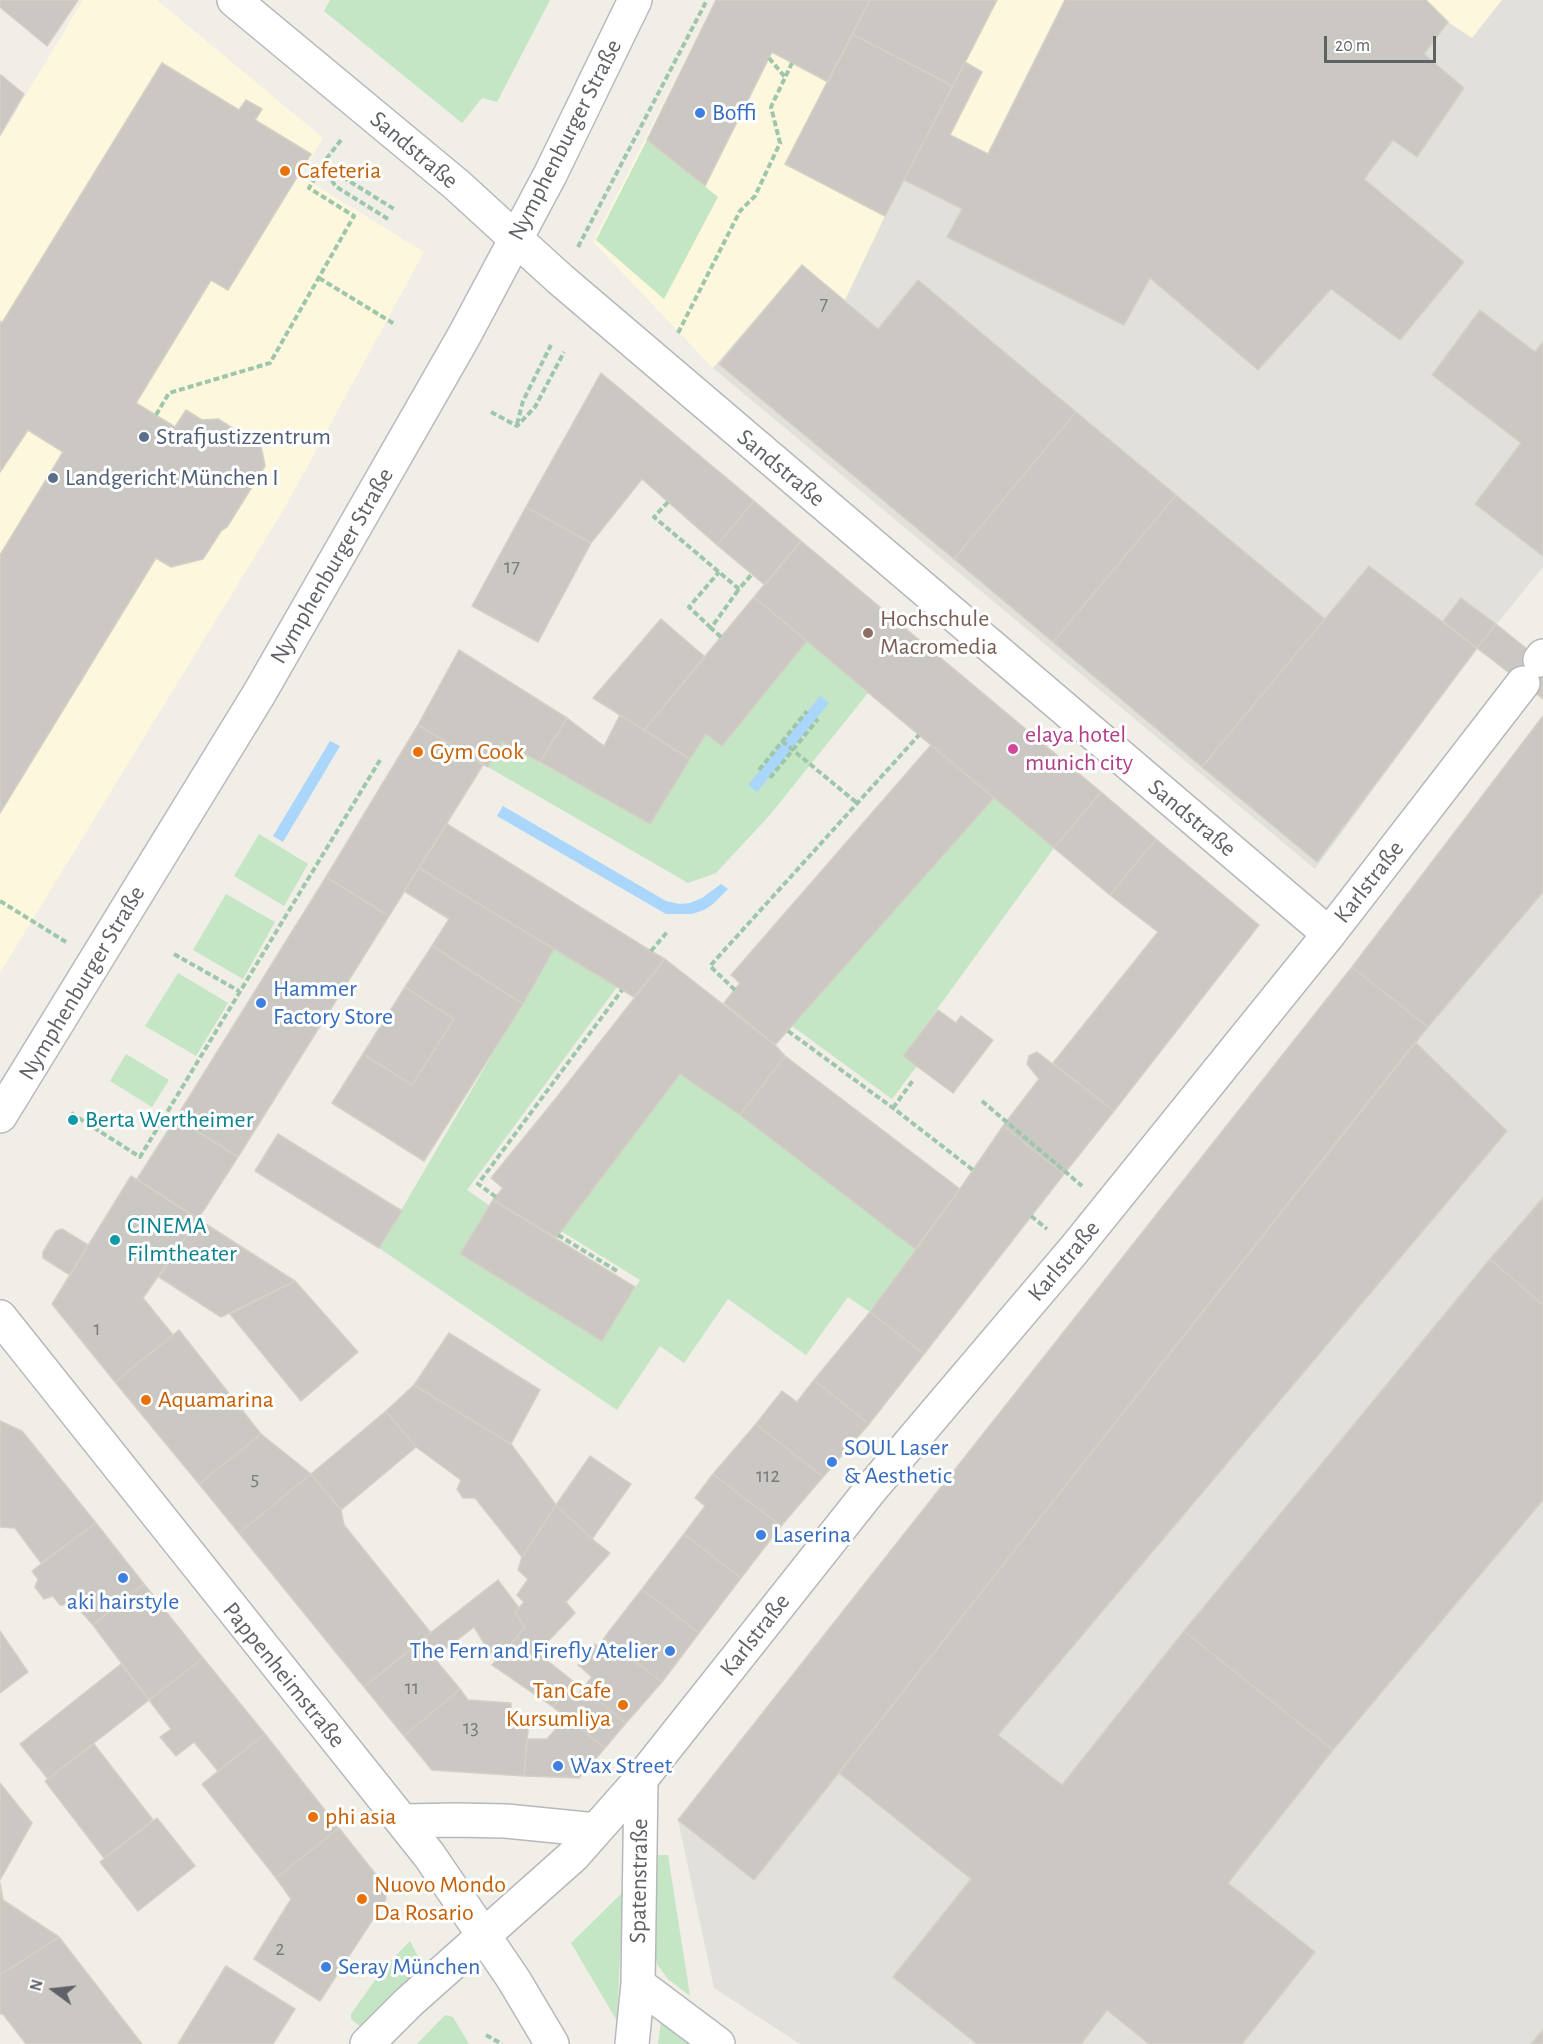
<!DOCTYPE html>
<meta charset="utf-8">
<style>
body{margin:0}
#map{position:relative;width:1543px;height:2044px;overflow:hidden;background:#f0eee6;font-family:"Alegreya Sans",sans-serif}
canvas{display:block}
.north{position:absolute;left:24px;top:1960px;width:60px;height:60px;-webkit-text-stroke:4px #fff;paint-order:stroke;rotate:285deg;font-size:16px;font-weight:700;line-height:24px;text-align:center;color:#5e6166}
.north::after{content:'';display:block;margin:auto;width:21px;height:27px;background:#5e6166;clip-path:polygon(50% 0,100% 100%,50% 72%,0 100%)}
.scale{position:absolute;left:1324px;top:36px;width:112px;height:27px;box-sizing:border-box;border:3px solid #5e6166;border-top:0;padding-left:8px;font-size:18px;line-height:21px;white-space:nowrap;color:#5e6166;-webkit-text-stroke:4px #fff;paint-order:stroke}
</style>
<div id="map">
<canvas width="1543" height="2044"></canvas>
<div class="north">N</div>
<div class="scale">20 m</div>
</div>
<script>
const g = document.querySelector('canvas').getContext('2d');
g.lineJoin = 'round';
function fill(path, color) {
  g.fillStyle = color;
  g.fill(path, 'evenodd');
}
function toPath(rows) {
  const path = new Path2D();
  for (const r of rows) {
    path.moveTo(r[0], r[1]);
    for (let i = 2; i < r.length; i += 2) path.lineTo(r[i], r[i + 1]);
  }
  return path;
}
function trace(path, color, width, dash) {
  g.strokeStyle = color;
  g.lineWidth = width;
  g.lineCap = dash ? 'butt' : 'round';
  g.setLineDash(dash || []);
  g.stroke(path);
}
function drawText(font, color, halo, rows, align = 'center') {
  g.font = font + ' "Alegreya Sans",sans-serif';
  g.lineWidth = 6;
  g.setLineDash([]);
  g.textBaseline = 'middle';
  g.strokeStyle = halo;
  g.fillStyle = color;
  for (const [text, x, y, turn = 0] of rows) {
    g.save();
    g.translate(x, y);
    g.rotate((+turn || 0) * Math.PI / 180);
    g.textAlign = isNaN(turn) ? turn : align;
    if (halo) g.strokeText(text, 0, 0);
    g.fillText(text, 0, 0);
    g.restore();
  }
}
const commercial = toPath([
 [83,0,157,0,323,138,301,176,424,252,287,504,0,973,0,138],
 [715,0,1065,0,988,154,950,135,965,62,885,216,845,301,802,265,713,368,593,242],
 [1426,0,1502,0,1472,39,1448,22]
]);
const industrial = toPath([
 [1065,0,1426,0,1448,22,1472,38,1502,0,1543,0,1543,567,1477,648,1315,869,713,368,802,265,845,300,885,216,965,62,982,72,950,135,988,154],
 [1543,716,1543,2044,800,2044,714,1988,678,1820,1352,967]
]);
const green = toPath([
 [330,0,550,0,497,102,482,98,462,123,324,11],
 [647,140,718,197,664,299,596,240],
 [807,641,868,693,769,816,716,873,688,883,488,767,502,742,650,824,706,734,722,746],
 [994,798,1054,848,903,1056,917,1066,892,1099,792,1026],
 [259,834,308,864,284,906,234,876],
 [226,894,275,922,243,979,193,950],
 [554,949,617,987,467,1190,490,1206,460,1255,602,1341,640,1280,561,1231,680,1074,740,1115,915,1249,870,1312,848,1297,806,1355,728,1299,684,1363,660,1346,617,1410,379,1248],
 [178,973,228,1003,196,1056,145,1026],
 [126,1054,169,1080,152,1107,110,1081],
 [655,1855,668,1855,690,1996,668,1979,657,1964,653,1938],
 [623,1892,617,2021,571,1943],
 [410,1941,422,1964,420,1968,362,2028,351,2019,351,2014,383,1969],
 [445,2015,453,2017,469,2044,417,2044],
 [661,2020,699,2044,658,2044]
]);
const water = toPath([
 [820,696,829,703,757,792,748,785],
 [330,741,340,746,283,842,273,836],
 [503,806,666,901,680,904,690,903,702,898,721,884,728,889,713,904,704,910,692,914,666,914,497,816]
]);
const building = toPath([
 [0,0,78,0,47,46,0,7,0,0],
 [716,0,870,0,828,82,772,52,705,186,647,140,716,0],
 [870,0,997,0,953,86,852,34,870,0],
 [1065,0,1426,0,1448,22,1424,54,1464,88,1417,157,1393,140,1364,179,1464,262,1400,340,1331,289,1258,370,1150,278,1124,325,947,237,962,209,904,180,965,62,982,72,950,135,988,154,1065,0],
 [852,34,953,86,885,216,785,164,852,34],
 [162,63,239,110,246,100,262,109,255,120,311,154,228,290,211,280,136,403,175,427,186,410,202,420,218,419,261,446,265,466,227,527,221,531,203,559,171,567,156,558,0,813,0,555,63,452,28,430,0,472,0,321,2,323,162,63],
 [1,75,24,94,0,135,0,76,1,75],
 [802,265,878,329,918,280,1076,412,954,559,719,364,802,265],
 [1480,310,1535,352,1543,342,1543,556,1475,504,1521,443,1432,375,1480,310],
 [601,373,754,501,717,545,642,479,591,543,526,507,601,373],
 [1076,412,1176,495,1053,642,954,559,1076,412],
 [1176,495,1325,619,1202,767,1053,642,1176,495],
 [754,501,801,541,765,585,717,545,754,501],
 [526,507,591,543,538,642,472,606,526,507],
 [801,541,1101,792,1054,848,754,597,801,541],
 [1369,566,1477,648,1317,862,1202,767,1369,566],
 [754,597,807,641,722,746,706,734,690,759,644,730,754,597],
 [1461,598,1496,624,1477,648,1443,621,1461,598],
 [661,619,705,657,644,730,593,698,661,619],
 [1496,624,1543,662,1543,699,1477,648,1496,624],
 [459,650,567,718,540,762,502,742,488,767,418,725,459,650],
 [620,715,690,759,650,824,540,762,567,718,604,746,620,715],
 [1543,716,1543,892,1428,1027,1352,967,1543,716],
 [418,725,483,765,389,916,326,877,418,725],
 [931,745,994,798,775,1045,724,1003,740,983,731,975,931,745],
 [1101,792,1156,839,1110,895,1054,848,1101,792],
 [447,824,651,951,665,959,634,997,419,868,447,824],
 [1156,839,1259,925,1114,1111,1053,1063,1158,932,1110,895,1156,839],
 [419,868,554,949,523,1004,432,946,449,919,404,891,419,868],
 [326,877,389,916,238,1157,176,1118,326,877],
 [432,946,523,1004,424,1161,332,1103,363,1054,412,1085,454,1019,405,987,432,946],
 [665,959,775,1045,785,1056,740,1115,680,1074,556,1238,493,1200,503,1188,491,1178,557,1097,665,959],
 [1352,967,1428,1027,754,1880,678,1820,1352,967],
 [405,987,454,1019,412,1085,363,1054,405,987],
 [938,1010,956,1023,961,1016,993,1040,953,1093,903,1056,938,1010],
 [1415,1042,1507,1131,998,1735,1062,1785,1184,1631,1333,1750,1228,1883,1315,1952,1242,2044,1149,2044,1107,2010,1081,2044,977,2044,893,1977,971,1879,839,1773,1415,1042],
 [1037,1052,1114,1111,1064,1174,1003,1126,1039,1079,1027,1064,1029,1056,1037,1052],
 [785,1056,960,1189,915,1249,740,1115,785,1056],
 [176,1118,238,1157,198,1219,137,1179,176,1118],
 [1003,1126,1064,1174,924,1354,870,1312,960,1189,1003,1126],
 [278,1134,402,1211,379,1248,255,1171,278,1134],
 [131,1176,198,1219,143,1298,173,1335,115,1382,52,1304,131,1176],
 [1543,1198,1543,1305,1490,1259,1543,1198],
 [493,1200,635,1287,602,1341,460,1254,493,1200],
 [198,1219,295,1281,221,1317,159,1277,198,1219],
 [62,1229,88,1245,70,1275,43,1258,43,1252,56,1231,62,1229],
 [1490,1259,1543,1305,1543,1500,1333,1750,1184,1631,1490,1259],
 [295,1281,358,1352,301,1401,230,1314,295,1281],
 [870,1312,924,1354,869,1424,814,1380,870,1312],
 [179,1330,261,1434,199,1484,115,1382,179,1330],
 [449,1333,540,1390,511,1444,414,1385,449,1333],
 [814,1380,869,1424,823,1477,756,1424,782,1391,797,1402,814,1380],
 [414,1385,511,1444,556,1505,522,1557,475,1498,463,1498,457,1489,461,1480,416,1447,386,1411,414,1385],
 [386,1411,416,1447,341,1510,311,1474,386,1411],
 [0,1421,22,1431,96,1523,41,1563,15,1528,0,1527,0,1421],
 [756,1424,823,1477,781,1526,713,1474,756,1424],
 [261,1434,311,1474,239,1533,199,1484,261,1434],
 [590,1456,631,1484,592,1539,556,1505,590,1456],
 [311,1474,341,1510,344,1525,431,1633,364,1687,239,1533,311,1474],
 [713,1474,781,1526,741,1578,684,1534,705,1506,695,1498,713,1474],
 [556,1505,592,1539,610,1553,566,1602,575,1613,537,1653,517,1637,525,1627,515,1613,524,1602,517,1595,528,1579,518,1570,522,1557,556,1505],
 [96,1523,144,1584,93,1625,75,1605,60,1605,53,1596,44,1599,35,1587,38,1579,32,1571,96,1523],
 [684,1534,741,1578,699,1633,642,1589,684,1534],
 [498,1580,519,1608,515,1613,525,1627,517,1637,495,1661,474,1627,434,1658,420,1641,498,1580],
 [144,1584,203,1658,149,1700,93,1625,144,1584],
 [642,1589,699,1633,662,1682,604,1638,642,1589],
 [0,1631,28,1672,0,1693,0,1631],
 [517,1637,573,1681,553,1707,492,1665,517,1637],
 [604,1638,662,1682,626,1723,583,1688,592,1677,578,1665,595,1644,600,1648,604,1638],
 [420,1641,460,1689,404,1736,364,1687,420,1641],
 [203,1658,265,1734,218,1771,194,1742,176,1756,160,1737,171,1729,149,1700,203,1658],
 [121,1664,149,1700,48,1779,20,1744,121,1664],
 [583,1688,626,1723,605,1748,553,1707,566,1691,575,1698,583,1688],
 [460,1689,468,1700,511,1703,511,1720,529,1719,524,1776,432,1770,404,1736,460,1689],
 [566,1717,605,1748,579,1778,524,1776,527,1739,547,1739,566,1717],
 [265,1734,339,1828,276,1878,202,1784,265,1734],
 [94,1744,153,1820,104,1858,45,1781,94,1744],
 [0,1783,32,1823,0,1880,0,1783],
 [157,1818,195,1866,138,1911,100,1862,157,1818],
 [339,1828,385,1886,386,1899,320,2001,254,1959,291,1899,276,1878,339,1828],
 [0,1883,3,1900,59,1937,0,1975,0,1883],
 [59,1937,142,2044,26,2044,3,2014,0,2014,0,1975,59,1937],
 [226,1966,295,2009,273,2044,178,2044,226,1966],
 [1543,2030,1543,2044,1531,2044,1543,2030]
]);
const path = toPath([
 [769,58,785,77],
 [388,219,335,186,329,174,341,176,394,209],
 [578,247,707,0],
 [319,278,396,325],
 [678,333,740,211,755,196,780,143,771,107,792,63],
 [491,412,517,426,535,407,564,352],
 [156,415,169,393,270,363,354,216,309,188,327,158,341,140],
 [517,424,523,401,551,345],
 [668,502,654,517,739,589,752,574],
 [711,628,689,607,719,572],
 [721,637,711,628,739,589],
 [782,741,857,803],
 [759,770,807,711],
 [770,778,818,719],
 [0,901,66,942],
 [651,951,668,931],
 [174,954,239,991],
 [735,990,710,966,919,735],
 [788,1031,893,1108,973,1170],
 [982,1101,1082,1186],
 [893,1108,914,1079],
 [71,1113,140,1157,380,760],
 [496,1197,478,1184,622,990],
 [1031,1216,1047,1229],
 [558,1235,617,1271],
 [486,2035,502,2044]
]);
const minor = toPath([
 [516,239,560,279,1329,934],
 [1540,660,1543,656],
 [404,1821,456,1820,506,1821,596,1830],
 [638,1984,718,2044],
 [367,2044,409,2002,573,1856,641,1779,871,1489,1073,1251,1329,934,1523,683],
 [632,2044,638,1984,641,1779]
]);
const tertiary = toPath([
 [234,0,457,185,516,239],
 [0,1317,429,1855,514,1980,552,2044]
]);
const secondary = toPath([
 [0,1116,259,694,464,336,550,175,635,0]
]);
const markers = [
 [700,113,6,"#3f7fe0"],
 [285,171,6,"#e8710a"],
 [144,437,6,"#5c6f8a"],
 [53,478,6,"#5c6f8a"],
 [868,633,6,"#8d6e63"],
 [1013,749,6,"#d1479c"],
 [418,752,6,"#e8710a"],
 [261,1003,6,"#3f7fe0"],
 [73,1120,6,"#0f9aa8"],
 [115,1240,6,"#0f9aa8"],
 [146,1400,6,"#e8710a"],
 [832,1462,6,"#3f7fe0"],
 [761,1535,6,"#3f7fe0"],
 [123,1578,6,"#3f7fe0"],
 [670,1651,6,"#3f7fe0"],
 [623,1705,6,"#e8710a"],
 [558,1766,6,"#3f7fe0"],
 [313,1817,6,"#e8710a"],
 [362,1899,6,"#e8710a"],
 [326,1967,6,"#3f7fe0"]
];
const numberNames = [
 ["7",824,304],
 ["17",512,567],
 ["1",97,1329],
 ["112",768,1476],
 ["5",255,1479],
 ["11",412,1688],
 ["13",471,1728],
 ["2",280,1949]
];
const shopNames = [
 ["Boffi",712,113],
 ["Hammer",273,989],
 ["Factory Store",273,1017],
 ["SOUL Laser",844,1448],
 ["& Aesthetic",844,1476],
 ["Laserina",773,1535],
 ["aki hairstyle",123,1602,"center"],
 ["The Fern and Firefly Atelier",658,1651,"right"],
 ["Wax Street",570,1766],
 ["Seray München",338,1967]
];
const streetNames = [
 ["Nymphenburger Straße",565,140,-63],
 ["Sandstraße",414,150,40],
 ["Sandstraße",781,468,40],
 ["Nymphenburger Straße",332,566,-60],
 ["Sandstraße",1192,818,40],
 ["Karlstraße",1369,882,-52],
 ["Nymphenburger Straße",82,983,-59],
 ["Karlstraße",1064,1261,-50],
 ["Karlstraße",755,1635,-52],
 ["Pappenheimstraße",284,1675,51],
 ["Spatenstraße",639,1881,-89]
];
const foodNames = [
 ["Cafeteria",297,171],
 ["Gym Cook",430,752],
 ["Aquamarina",158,1400],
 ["Tan Cafe",611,1691,"right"],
 ["Kursumliya",611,1719,"right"],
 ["phi asia",325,1817],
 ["Nuovo Mondo",374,1885],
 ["Da Rosario",374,1913]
];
const serviceNames = [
 ["Strafjustizzentrum",156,437],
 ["Landgericht München I",65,478]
];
const educationNames = [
 ["Hochschule",880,619],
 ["Macromedia",880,647]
];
const hotelNames = [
 ["elaya hotel",1025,735],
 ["munich city",1025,763]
];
const cultureNames = [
 ["Berta Wertheimer",85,1120],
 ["CINEMA",127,1226],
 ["Filmtheater",127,1254]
];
fill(commercial, '#fdf7de');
fill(industrial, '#e1e0db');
fill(green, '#c4e6c5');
fill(water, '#aad6fc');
fill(building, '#cbc8c4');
trace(building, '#d4d0c5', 1.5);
trace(minor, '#b7b8bc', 36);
trace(tertiary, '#b7b8bc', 36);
trace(secondary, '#b8babf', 36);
trace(path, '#9ec6aa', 4, [6, 3]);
trace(minor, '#fff', 33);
trace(tertiary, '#fff', 33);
trace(secondary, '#fff', 33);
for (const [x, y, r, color] of markers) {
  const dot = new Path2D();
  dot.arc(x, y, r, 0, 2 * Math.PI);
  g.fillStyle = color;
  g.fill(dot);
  trace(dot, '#fff', 2);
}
drawText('21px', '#797b7e', null, numberNames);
drawText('24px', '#366cbe', '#fff', shopNames, 'left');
drawText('24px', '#5e6166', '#fff', streetNames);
drawText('24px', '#c56008', '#fff', foodNames, 'left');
drawText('24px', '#4e5e75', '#fff', serviceNames, 'left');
drawText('24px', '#785e54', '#fff', educationNames, 'left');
drawText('24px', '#b23c85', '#fff', hotelNames, 'left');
drawText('24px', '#0d838f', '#fff', cultureNames, 'left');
</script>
